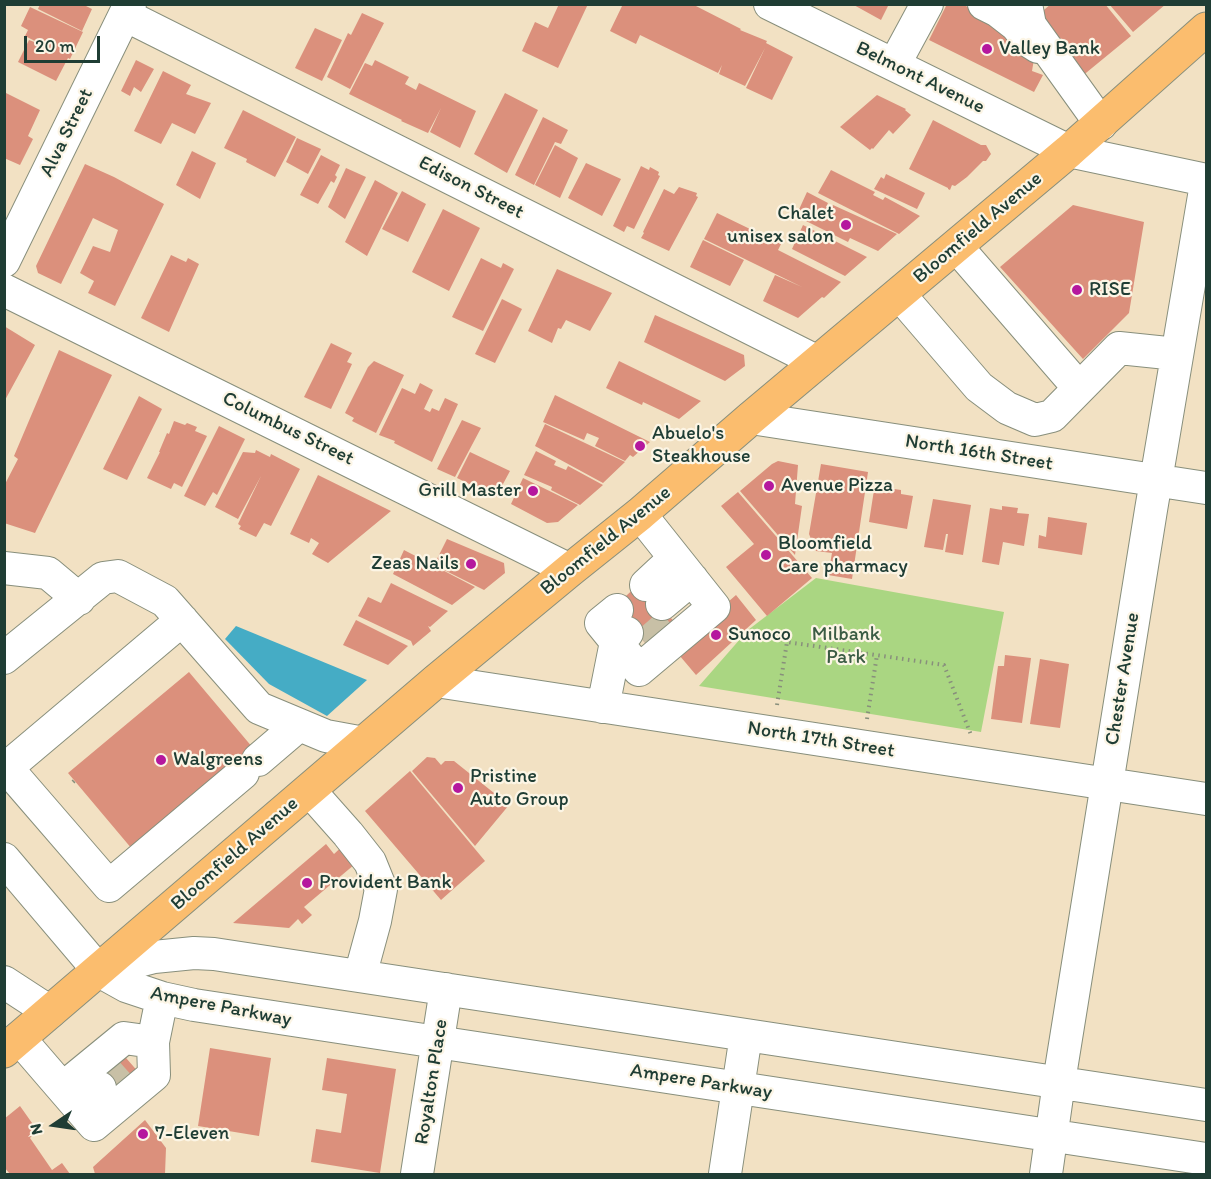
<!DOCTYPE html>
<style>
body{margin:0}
#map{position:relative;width:1211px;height:1179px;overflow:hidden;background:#f2e1c3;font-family:Itim,sans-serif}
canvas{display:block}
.frame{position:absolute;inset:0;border:6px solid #1f3d34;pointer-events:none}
.north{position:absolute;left:24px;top:1095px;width:60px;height:60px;-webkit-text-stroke:4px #fcf5e5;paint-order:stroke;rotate:257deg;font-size:16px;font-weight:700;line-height:24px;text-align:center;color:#1f3d34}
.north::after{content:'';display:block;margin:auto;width:21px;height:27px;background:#1f3d34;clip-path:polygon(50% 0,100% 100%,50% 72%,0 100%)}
.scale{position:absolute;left:24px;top:36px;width:76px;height:27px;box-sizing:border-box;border:3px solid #1f3d34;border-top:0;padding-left:8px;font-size:18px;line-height:21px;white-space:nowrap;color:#1f3d34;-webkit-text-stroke:4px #fcf5e5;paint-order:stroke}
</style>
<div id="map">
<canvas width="1211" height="1179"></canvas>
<div class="frame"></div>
<div class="north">N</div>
<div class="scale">20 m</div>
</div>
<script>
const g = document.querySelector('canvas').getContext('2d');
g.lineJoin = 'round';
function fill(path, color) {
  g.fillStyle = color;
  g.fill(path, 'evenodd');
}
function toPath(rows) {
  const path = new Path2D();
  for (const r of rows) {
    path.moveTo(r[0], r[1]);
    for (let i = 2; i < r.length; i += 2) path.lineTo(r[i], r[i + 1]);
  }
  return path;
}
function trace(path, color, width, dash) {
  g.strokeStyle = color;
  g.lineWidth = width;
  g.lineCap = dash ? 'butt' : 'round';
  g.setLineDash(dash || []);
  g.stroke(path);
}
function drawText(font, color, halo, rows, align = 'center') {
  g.font = font + ' Itim,sans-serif';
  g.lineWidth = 4.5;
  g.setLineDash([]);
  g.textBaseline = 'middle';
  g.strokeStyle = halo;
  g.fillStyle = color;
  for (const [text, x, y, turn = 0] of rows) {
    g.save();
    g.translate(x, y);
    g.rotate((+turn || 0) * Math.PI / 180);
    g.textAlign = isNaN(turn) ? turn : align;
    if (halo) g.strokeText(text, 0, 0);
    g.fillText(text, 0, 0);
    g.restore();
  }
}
const green = toPath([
 [816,578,1004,612,981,732,699,686,748,630]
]);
const water = toPath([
 [236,626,367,680,327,716,269,684,225,639]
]);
const building = toPath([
 [40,4,82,4,92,9,82,31,38,9],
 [559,4,588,4,558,68,522,51,535,22,548,28],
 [623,4,692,4,741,29,740,30,767,41,766,43,793,57,772,100,746,88,765,48,745,86,719,74,722,65,718,73,640,35,636,44,610,31],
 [852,4,889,4,881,20],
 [947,4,962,4,1006,27,1034,59,1032,71,1043,75,1034,92,929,40],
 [1051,4,1105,4,1131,36,1081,77,1032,20],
 [1109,4,1166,4,1133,32],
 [30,7,83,32,70,59,68,58,56,81,18,62,29,40,47,47,25,36,28,30,21,26],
 [362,13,384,23,350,89,327,77,348,33,351,35],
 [315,28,342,40,322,81,295,68],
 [136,60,154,69,141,92,134,87,130,96,121,91],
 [375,60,409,77,405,84,416,90,419,83,476,111,460,148,430,132,441,108,428,133,401,121,402,120,349,94,365,63,372,66],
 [163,71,191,85,186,94,211,103,195,134,172,123,161,144,134,131],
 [4,92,40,110,28,136,33,139,20,165,4,158],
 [505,93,538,110,507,173,474,154],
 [877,95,906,109,905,110,911,115,893,134,889,130,873,149,872,148,870,150,840,127],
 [243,110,296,137,275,177,246,162,247,159,224,148],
 [543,117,568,130,561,144,555,142,534,185,515,175],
 [933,120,981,145,986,145,991,154,986,161,983,161,967,177,955,186,952,185,950,190,948,189,948,188,909,169],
 [297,138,321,149,308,174,286,162],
 [555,145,578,158,560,198,535,185],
 [192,151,216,163,200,199,176,185],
 [321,155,340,165,335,175,337,177,334,183,331,181,318,204,300,195],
 [586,163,621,179,602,216,568,198],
 [85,164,114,177,164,204,115,306,88,293,94,281,80,273,93,246,110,252,118,230,93,218,61,284,38,273,36,266],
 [641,166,649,170,650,167,659,172,658,175,660,176,634,229,627,226,624,232,613,226],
 [346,168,366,177,345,219,328,207],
 [831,170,875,192,873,195,883,200,885,197,920,216,899,234,818,193],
 [886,174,925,193,917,209,874,189,881,177,884,179],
 [375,180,398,193,367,256,345,242],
 [679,187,697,193,696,196,698,197,669,251,641,238,644,233,643,232,664,189,674,194],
 [402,191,426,204,408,242,382,229],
 [807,192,828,203,826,207,831,209,833,205,897,234,878,251,850,238,848,242,796,216],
 [1073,205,1144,222,1129,313,1083,359,1000,267],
 [443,209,480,228,449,291,412,272],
 [717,213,781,244,778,250,841,282,824,298,822,297,798,318,763,301,775,275,802,287,704,239],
 [803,225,867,257,845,276,792,249],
 [703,240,744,260,730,286,690,267],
 [171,255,186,262,188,258,199,264,169,332,141,318],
 [481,258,501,268,503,263,514,269,483,331,452,317],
 [557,269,612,293,590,331,566,320,561,329,558,328,552,343,528,331],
 [502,299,522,309,495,363,475,354],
 [655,315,744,355,745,366,725,381,644,342],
 [4,326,35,345,4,402],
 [331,343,352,353,347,362,352,364,331,409,304,397],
 [59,350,112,375,35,533,4,523,4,486,18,459,14,456],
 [374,361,404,375,376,433,352,421,354,418,345,413,368,367],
 [619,361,701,401,679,419,643,402,642,405,606,388],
 [420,383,433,390,424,409,430,412,432,408,439,411,445,398,458,404,432,462,394,443,395,441,379,435,402,388,415,394],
 [555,395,650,442,633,457,630,455,625,461,595,446,599,438,587,433,584,440,543,422],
 [139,396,162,409,127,480,103,469],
 [462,420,481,428,455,477,437,469],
 [174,421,185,425,187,423,197,427,195,431,207,436,182,487,174,483,171,489,147,478,160,452,159,452,167,433,169,434],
 [545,424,623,461,625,462,603,483,535,446],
 [219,426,245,439,217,495,213,492,205,506,184,496],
 [256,450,270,457,271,454,300,469,271,526,264,523,256,537,239,529,241,526,238,524,261,476,238,519,215,507,243,452,255,453],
 [536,451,556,461,554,465,566,470,568,466,603,485,580,505,551,490,552,487,524,475],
 [470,452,510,471,496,497,457,478],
 [778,461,798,465,795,504,802,506,795,555,740,491,772,464],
 [821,464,868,472,852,579,828,575,832,553,816,551,809,534],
 [318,475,391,511,328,563,312,554,319,543,311,538,309,543,290,534],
 [523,478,578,505,558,522,547,523,511,504],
 [887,488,901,490,901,494,913,496,907,529,869,522,874,490,887,492],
 [738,492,812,578,767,616,726,567,754,544,721,506],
 [933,499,971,505,963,555,945,552,948,534,946,534,943,550,924,547],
 [1002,506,1018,508,1017,513,1029,514,1024,546,1003,542,999,565,982,562,990,508,1002,510],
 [1048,517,1087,523,1082,555,1038,548,1039,535,1046,537],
 [447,539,504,563,505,573,484,590,440,568,440,566,435,563],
 [404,550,475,587,452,605,393,574],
 [391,583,448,611,430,627,428,626,431,631,413,646,411,641,358,616,368,597,381,603],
 [640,583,679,627,652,651,614,607],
 [736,595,756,620,696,675,674,649],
 [356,620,408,646,388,665,343,645],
 [1005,655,1031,658,1022,723,991,719,998,666,1004,666],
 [1040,659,1069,664,1060,728,1030,724],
 [189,672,253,748,132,849,68,773],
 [427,757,435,758,441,765,445,761,454,761,509,805,475,846,412,771],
 [410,771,485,861,441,900,365,811],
 [349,840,361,859,304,907,312,915,302,924,298,919,289,928,233,923,326,844,334,854],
 [210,1048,271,1058,259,1136,198,1126],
 [120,1051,140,1074,111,1100,90,1077],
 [327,1058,396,1069,380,1173,311,1162,316,1129,341,1133,347,1094,322,1090],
 [20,1106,37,1130,30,1138,52,1170,62,1163,70,1174,10,1174,4,1167,4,1119],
 [145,1120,166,1148,165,1174,95,1174,93,1167]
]);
const minorTunnel = toPath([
 [646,644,676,618],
 [100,1088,130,1061]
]);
const path = toPath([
 [777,705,787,642,944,665,971,735],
 [867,719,877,655],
 [73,782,75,780]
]);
const minor = toPath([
 [770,4,1069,151,1206,180],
 [984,4,998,11,1016,25,1030,42,1038,47],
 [1026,4,1030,25,1101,124],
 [125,15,818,362],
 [894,65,927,4],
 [956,246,1079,388],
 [4,261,130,4],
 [4,290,570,570],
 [899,294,979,387,1007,408,1035,420,1052,416,1119,348,1177,354],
 [751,418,1206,488],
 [4,568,48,573,79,599],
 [646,585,675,558],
 [662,604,692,579],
 [617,610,601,623,639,670,714,607,640,514],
 [4,658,103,578,118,576,165,601,259,708,326,736,364,743],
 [436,681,1206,799],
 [603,707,616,642,627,633],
 [258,760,299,725],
 [7,768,109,886,243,773],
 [4,770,182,620],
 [309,790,348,834,370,862,381,889,375,921,360,976],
 [4,859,99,971,126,986,162,998,194,1005,1206,1159],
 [99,971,154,957,194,953,214,954,1206,1105],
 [4,982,50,1012],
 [19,1038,94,1125,154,1075,153,1042,162,998],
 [63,1088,124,1038,153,1042],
 [78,1106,100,1088],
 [417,1174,446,989],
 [725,1174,746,1035],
 [1046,1174,1059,1082,1151,510,1206,184]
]);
const major = toPath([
 [4,1051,436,681,570,570,640,514,751,418,1069,151,1206,29]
]);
const markers = [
 [987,49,6,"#b5179e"],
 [846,225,6,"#b5179e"],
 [1077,290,6,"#b5179e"],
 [640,446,6,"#b5179e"],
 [769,486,6,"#b5179e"],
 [533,491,6,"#b5179e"],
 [766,555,6,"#b5179e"],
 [471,564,6,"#b5179e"],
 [716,635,6,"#b5179e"],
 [161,760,6,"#b5179e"],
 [458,788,6,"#b5179e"],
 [307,883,6,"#b5179e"],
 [143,1134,6,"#b5179e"]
];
const poiNames = [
 ["Valley Bank",999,49],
 ["Chalet",834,214,"right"],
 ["unisex salon",834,237,"right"],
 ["RISE",1089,290],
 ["Abuelo's",652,434],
 ["Steakhouse",652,457],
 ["Avenue Pizza",781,486],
 ["Grill Master",521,491,"right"],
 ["Bloomfield",778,544],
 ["Care pharmacy",778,567],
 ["Zeas Nails",459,564,"right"],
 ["Sunoco",728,635],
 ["Walgreens",173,760],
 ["Pristine",470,777],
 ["Auto Group",470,800],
 ["Provident Bank",319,883],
 ["7-Eleven",155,1134]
];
const streetNames = [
 ["Belmont Avenue",920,78,26],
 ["Alva Street",67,133,-64],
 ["Edison Street",471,188,27],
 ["Bloomfield Avenue",978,228,-40],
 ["Columbus Street",288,429,26],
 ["North 16th Street",979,453,9],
 ["Bloomfield Avenue",606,541,-39],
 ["Chester Avenue",1123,679,-81],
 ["North 17th Street",821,740,9],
 ["Bloomfield Avenue",235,854,-41],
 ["Ampere Parkway",221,1007,11],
 ["Royalton Place",432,1082,-81],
 ["Ampere Parkway",701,1082,9]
];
const parkNames = [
 ["Milbank",846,635],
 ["Park",846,658]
];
fill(green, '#aad682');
fill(water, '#45acc5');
fill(building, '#db907c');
trace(minorTunnel, '#c8c0a6', 32, [32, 16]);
trace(minor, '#888f7c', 34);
trace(major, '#888f7c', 35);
trace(path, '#888f7c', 4, [1.5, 4.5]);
trace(minor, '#fff', 32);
trace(major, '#fbbd6e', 33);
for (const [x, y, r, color] of markers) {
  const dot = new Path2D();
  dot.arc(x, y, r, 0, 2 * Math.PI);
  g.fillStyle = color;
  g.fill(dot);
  trace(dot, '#fcf5e5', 2);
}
drawText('20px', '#1f3d34', '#fcf5e5', poiNames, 'left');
drawText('20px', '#1f3d34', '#fcf5e5', streetNames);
drawText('20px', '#3b5c44', '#fcf5e5', parkNames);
</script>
